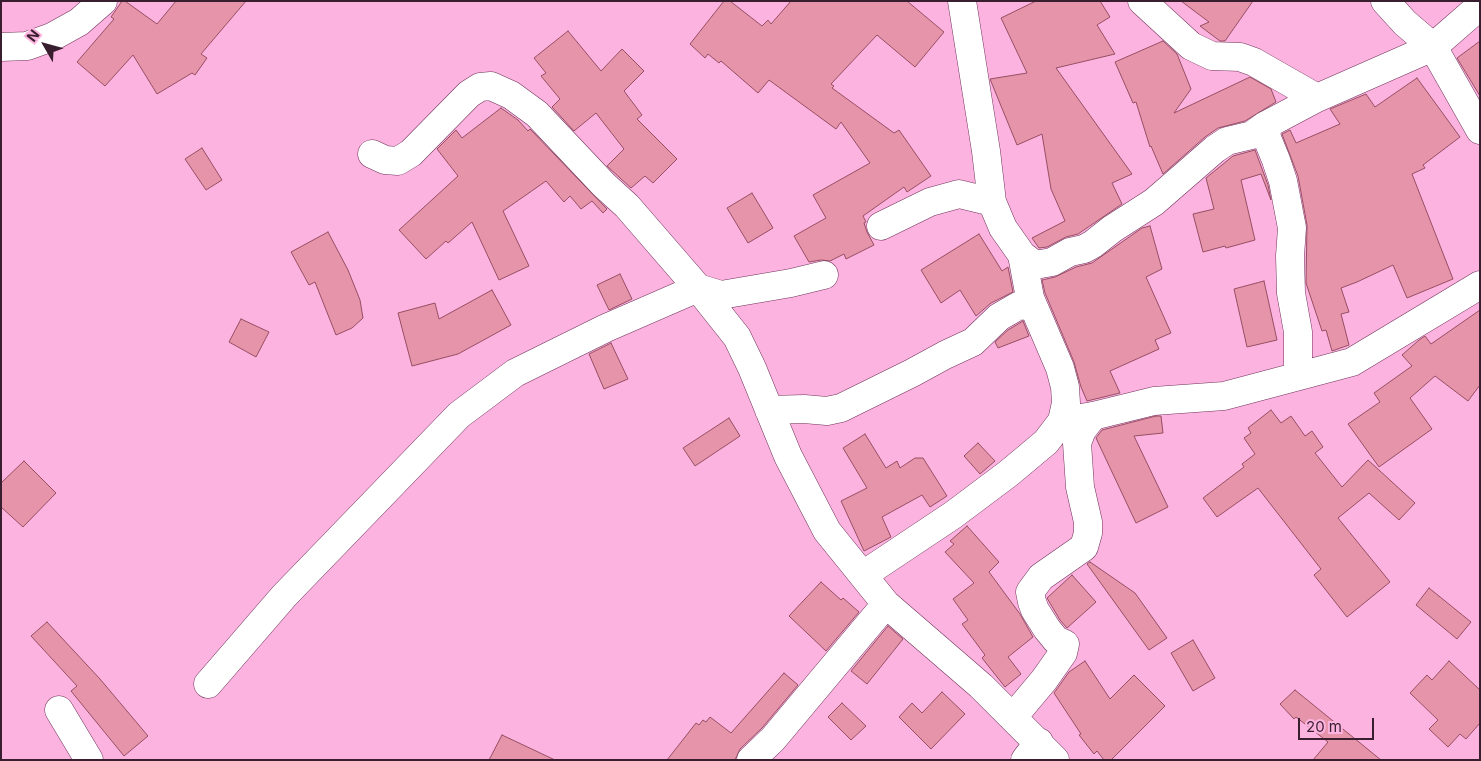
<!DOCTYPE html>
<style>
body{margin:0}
#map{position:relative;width:1481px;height:761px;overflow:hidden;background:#fcb3df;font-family:Inter,sans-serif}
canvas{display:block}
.frame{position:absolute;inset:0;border:2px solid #391e2f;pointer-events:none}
.north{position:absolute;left:20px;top:20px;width:50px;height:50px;-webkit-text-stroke:4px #fcb3df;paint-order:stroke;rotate:308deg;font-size:14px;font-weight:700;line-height:20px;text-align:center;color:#391e2f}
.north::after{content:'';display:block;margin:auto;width:18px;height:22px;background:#391e2f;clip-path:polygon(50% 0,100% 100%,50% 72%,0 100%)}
.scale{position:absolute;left:1298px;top:718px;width:76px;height:22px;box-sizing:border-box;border:2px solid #391e2f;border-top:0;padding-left:6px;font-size:15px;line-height:18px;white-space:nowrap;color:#391e2f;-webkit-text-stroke:4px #fcb3df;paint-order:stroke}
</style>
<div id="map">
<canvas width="1481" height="761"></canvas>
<div class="frame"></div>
<div class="north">N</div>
<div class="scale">20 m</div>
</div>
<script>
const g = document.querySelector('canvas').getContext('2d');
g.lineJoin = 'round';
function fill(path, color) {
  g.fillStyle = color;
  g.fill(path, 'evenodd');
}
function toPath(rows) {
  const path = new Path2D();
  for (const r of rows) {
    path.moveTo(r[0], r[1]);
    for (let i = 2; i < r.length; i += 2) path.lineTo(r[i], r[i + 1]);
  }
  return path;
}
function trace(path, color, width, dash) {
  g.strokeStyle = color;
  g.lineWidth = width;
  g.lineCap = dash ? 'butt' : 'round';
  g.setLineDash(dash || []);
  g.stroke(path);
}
const building = toPath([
 [122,1,125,1,157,24,176,1,246,1,201,54,207,58,195,75,192,73,157,94,133,55,105,86,77,62,114,19,111,17,122,1],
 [724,1,730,1,762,26,768,20,771,24,791,1,907,1,944,32,915,67,877,35,831,84,834,86,832,88,894,133,899,130,931,176,907,192,904,187,863,216,866,222,864,223,867,232,874,245,846,259,844,254,830,261,821,260,809,262,794,236,826,218,813,195,870,163,841,122,836,129,769,80,758,93,721,61,719,63,708,54,705,58,690,44,724,1],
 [1036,1,1100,1,1110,17,1097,25,1115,54,1056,68,1132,174,1112,183,1122,204,1078,234,1066,237,1047,247,1039,248,1032,238,1065,221,1051,189,1042,134,1017,145,990,79,1027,73,1001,18,1036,1],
 [1181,1,1253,1,1225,41,1220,41,1200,26,1209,22,1181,1],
 [568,31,601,71,622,49,644,71,624,91,642,115,637,119,677,159,653,183,645,176,631,188,607,166,624,149,596,113,574,131,552,107,560,99,541,76,546,73,534,58,568,31],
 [1163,41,1177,54,1191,89,1174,113,1250,77,1271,89,1276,102,1245,121,1218,128,1205,137,1163,174,1151,146,1150,147,1136,102,1133,103,1115,62,1163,41],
 [1480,41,1480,96,1457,58,1480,41],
 [1417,78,1460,137,1423,165,1425,168,1412,174,1453,279,1407,298,1393,265,1357,282,1341,288,1349,312,1341,314,1349,345,1332,351,1326,330,1322,331,1306,283,1307,225,1298,176,1282,134,1290,130,1296,143,1340,124,1330,109,1366,94,1375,107,1417,78],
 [501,108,518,120,528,131,530,129,607,209,603,213,592,201,581,209,570,196,564,202,546,181,503,211,529,266,499,280,472,222,448,243,446,241,426,259,399,230,458,176,437,149,456,130,462,138,501,108],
 [202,148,222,180,206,190,185,159,202,148],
 [1255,150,1268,185,1271,200,1261,174,1241,180,1255,240,1226,248,1225,246,1203,252,1193,214,1214,209,1206,178,1233,156,1255,150],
 [752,193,773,228,748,243,727,208,752,193],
 [1150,226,1162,269,1146,277,1171,333,1155,340,1159,349,1110,371,1120,393,1087,401,1081,387,1074,362,1045,293,1042,280,1055,277,1076,267,1092,263,1142,228,1150,226],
 [328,232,348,270,360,300,363,318,352,328,336,335,315,282,309,285,291,252,328,232],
 [979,234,1002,271,1008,267,1013,292,991,303,976,316,960,290,941,303,921,270,979,234],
 [620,274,632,299,609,310,597,285,620,274],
 [1264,281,1277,340,1247,347,1234,289,1264,281],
 [492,290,511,325,458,354,412,366,398,313,435,303,439,319,492,290],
 [1480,310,1480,385,1468,401,1435,376,1410,398,1432,429,1379,467,1348,424,1380,402,1374,393,1412,366,1402,355,1419,340,1425,336,1431,344,1480,310],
 [241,319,269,332,256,357,229,342,241,319],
 [1023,321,1029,336,998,348,995,342,1008,330,1023,321],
 [611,343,628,379,604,389,589,354,611,343],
 [1271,410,1281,423,1291,416,1305,436,1312,431,1323,447,1315,453,1342,487,1368,460,1415,503,1399,520,1369,493,1338,518,1390,582,1347,617,1314,575,1321,569,1258,488,1217,517,1203,498,1244,467,1242,464,1255,454,1244,438,1251,433,1248,428,1271,410],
 [1156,416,1161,416,1163,433,1134,436,1168,507,1136,523,1096,438,1102,430,1156,416],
 [729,418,740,436,695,466,683,448,729,418],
 [865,434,886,468,897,461,900,468,915,458,923,458,947,496,930,507,922,495,882,517,891,537,864,551,841,501,867,488,843,448,865,434],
 [978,443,995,461,980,474,964,456,978,443],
 [24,461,56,493,23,527,1,507,1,483,24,461],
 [967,526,999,562,989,572,1020,614,1033,637,1008,657,1021,674,1005,687,982,658,985,655,962,624,968,620,953,599,974,583,945,552,954,544,950,541,967,526],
 [1090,562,1135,593,1167,638,1149,650,1087,564,1090,562],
 [1072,575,1096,602,1067,628,1060,620,1047,598,1072,575],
 [821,582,841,600,843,598,859,612,826,651,789,616,821,582],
 [1429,588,1471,622,1457,639,1416,605,1429,588],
 [47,622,100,679,148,736,124,756,71,691,77,686,31,636,47,622],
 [888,626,903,639,867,684,851,671,888,626],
 [1193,640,1215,678,1193,691,1171,653,1193,640],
 [1085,661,1110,699,1134,675,1165,706,1111,760,1104,760,1097,751,1094,754,1079,735,1081,734,1054,693,1069,672,1085,661],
 [1449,661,1480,690,1480,723,1466,739,1460,734,1448,747,1429,729,1438,720,1410,693,1427,675,1432,680,1449,661],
 [784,673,798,685,762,728,740,749,735,760,667,760,696,723,699,725,703,720,706,722,710,717,731,733,784,673],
 [1295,690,1381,760,1313,760,1328,742,1296,717,1294,719,1280,704,1295,690],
 [942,692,965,714,931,749,899,717,912,703,922,713,942,692],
 [842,703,866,726,851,740,828,717,842,703],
 [502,735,555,760,489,760,502,735]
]);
const minor = toPath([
 [1142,1,1191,46,1212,56,1240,57,1254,62,1317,98],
 [1385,1,1405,23,1433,47,1480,130],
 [1,47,27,46,52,37,79,22,103,1],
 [1266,125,1267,138,1276,160,1283,181,1292,228,1290,256,1291,293,1298,332,1298,376],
 [372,154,385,160,398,161,411,153,469,94,480,87,491,86,511,95,537,114,604,185,627,206,698,288,737,337,752,368,788,456,827,531,886,604,981,686,1055,760],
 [881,226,930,202,959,194,992,202],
 [1022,255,1035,265,1052,262,1070,252,1084,249,1093,244,1112,229,1154,202,1215,149,1227,141,1252,135,1266,125,1317,98,1433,47,1480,6],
 [769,410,804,409,827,411,841,408,912,373,945,355,973,342,999,317,1018,306,1033,305],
 [1062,421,1093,416,1154,401,1224,396,1352,362,1480,285],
 [863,575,953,515,1009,473,1046,442,1062,421,1066,403,1065,387,1060,368,1030,298,1022,255,1003,228,992,202,986,151,962,1],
 [208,684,284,596,459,415,515,373,606,328,698,288,721,295,791,283,824,275],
 [59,710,89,760],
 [1013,717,1044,680,1063,653,1065,644,1056,640,1047,629,1035,610,1032,602,1030,592,1041,577,1084,547,1088,533,1088,522,1080,487,1077,443,1082,430,1093,416],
 [751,760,773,739,886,604],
 [1025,760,1039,742]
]);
fill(building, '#e594a9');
trace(building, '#974e63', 1);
trace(minor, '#70335b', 29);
trace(minor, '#fff', 28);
</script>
